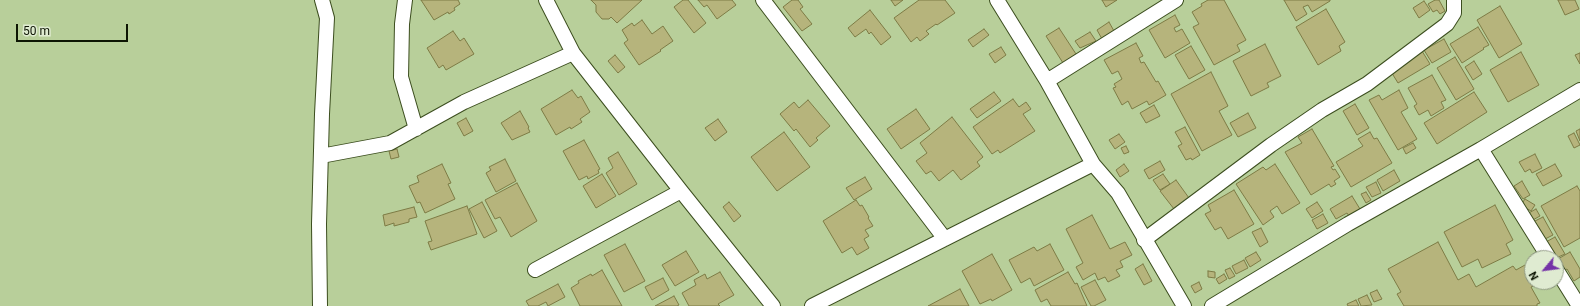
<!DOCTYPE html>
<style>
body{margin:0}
#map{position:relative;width:1580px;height:306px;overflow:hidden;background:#b8cf9a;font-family:Roboto,sans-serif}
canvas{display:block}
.north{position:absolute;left:1524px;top:250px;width:40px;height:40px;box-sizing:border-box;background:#dfebd1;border:1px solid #8b957f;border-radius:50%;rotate:241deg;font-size:11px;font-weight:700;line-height:16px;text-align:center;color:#0d1503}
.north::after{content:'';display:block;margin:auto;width:14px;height:18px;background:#7533a7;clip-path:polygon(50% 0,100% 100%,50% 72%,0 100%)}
.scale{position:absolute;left:16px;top:24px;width:112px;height:18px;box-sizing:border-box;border:2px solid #0d1503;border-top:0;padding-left:5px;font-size:12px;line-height:14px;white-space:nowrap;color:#0d1503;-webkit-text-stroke:3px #dfebd1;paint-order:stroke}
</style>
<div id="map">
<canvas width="1580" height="306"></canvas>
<div class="north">N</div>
<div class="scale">50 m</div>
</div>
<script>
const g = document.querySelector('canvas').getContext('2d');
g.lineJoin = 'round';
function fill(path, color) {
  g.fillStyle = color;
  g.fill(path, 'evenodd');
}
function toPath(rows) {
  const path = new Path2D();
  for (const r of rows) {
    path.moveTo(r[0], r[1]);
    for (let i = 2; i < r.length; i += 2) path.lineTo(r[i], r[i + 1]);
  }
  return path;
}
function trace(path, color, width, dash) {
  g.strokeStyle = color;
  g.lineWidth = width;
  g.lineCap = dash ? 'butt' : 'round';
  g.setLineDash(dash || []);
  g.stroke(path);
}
const building = toPath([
 [421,0,458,0,460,4,454,8,455,10,449,14,448,12,434,20,421,0],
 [591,0,642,0,617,23,611,17,609,19,602,19,596,12,596,5,591,0],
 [683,0,688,0,706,23,694,33,674,7,683,0],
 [698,0,732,0,736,5,717,19,707,5,704,7,698,0],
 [792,0,798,0,803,7,800,9,812,24,802,31,783,7,792,0],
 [891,0,903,0,895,6,891,0],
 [919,0,945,0,955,13,937,25,936,24,926,31,929,34,920,41,917,37,911,42,894,18,919,0],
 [1102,0,1117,0,1106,7,1102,0],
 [1208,0,1224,0,1246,40,1237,45,1240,51,1214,65,1193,27,1199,24,1192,12,1202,6,1201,4,1208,0],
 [1284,0,1330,0,1330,1,1312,12,1308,5,1303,7,1307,14,1296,21,1284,0],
 [1435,0,1439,0,1445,11,1440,14,1437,10,1433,12,1428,4,1435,0],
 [1558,0,1575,0,1579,9,1565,15,1558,0],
 [1424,1,1430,10,1419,18,1413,8,1424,1],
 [1500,6,1522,44,1499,58,1477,20,1500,6],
 [1326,9,1345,42,1339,46,1341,51,1318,65,1296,27,1326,9],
 [870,10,891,37,881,45,871,32,869,34,866,29,855,37,848,28,870,10],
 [1175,15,1180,25,1174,28,1176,32,1182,29,1190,43,1165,58,1149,30,1175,15],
 [642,20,652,34,663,26,673,41,660,50,661,51,639,65,624,43,628,40,622,30,632,23,634,26,642,20],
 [1109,22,1114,31,1102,39,1097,30,1109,22],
 [1478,27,1489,45,1483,48,1484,49,1462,63,1450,44,1478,27],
 [1059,28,1076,54,1063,63,1046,36,1059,28],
 [984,29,989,35,973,47,968,40,984,29],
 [453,31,460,41,464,38,474,54,446,70,443,65,439,68,427,48,453,31],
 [1090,32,1096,41,1080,48,1075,41,1090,32],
 [1444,39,1451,52,1432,63,1424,50,1444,39],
 [1136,43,1143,56,1139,58,1141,63,1144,62,1156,82,1158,81,1166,95,1149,105,1147,101,1132,109,1128,101,1122,105,1113,88,1116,87,1114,84,1122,79,1118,71,1112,74,1104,60,1136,43],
 [1265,44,1281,76,1267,83,1269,87,1251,96,1233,61,1265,44],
 [1191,46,1205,70,1189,79,1175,55,1191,46],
 [1001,47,1006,55,995,63,989,54,1001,47],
 [1422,51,1430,64,1398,83,1390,70,1422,51],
 [1521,52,1539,85,1508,102,1490,70,1521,52],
 [1580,53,1580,64,1575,55,1580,53],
 [615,55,625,67,618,73,608,61,615,55],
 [1455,57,1474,89,1456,100,1437,68,1455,57],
 [1474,61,1482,74,1473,80,1465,67,1474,61],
 [1211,72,1228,106,1219,111,1232,135,1202,151,1171,94,1211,72],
 [1432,75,1446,100,1441,102,1444,108,1431,116,1428,110,1419,115,1414,106,1417,104,1408,88,1432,75],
 [572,90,578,98,581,96,590,112,580,119,582,122,571,129,570,127,556,135,541,109,572,90],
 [1399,90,1408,108,1401,112,1417,139,1398,150,1369,100,1379,95,1382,100,1399,90],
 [994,92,1001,101,977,118,970,109,994,92],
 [1474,92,1487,112,1437,144,1424,123,1474,92],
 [1013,99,1019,107,1026,102,1031,109,1023,114,1035,131,1000,153,998,150,992,154,973,127,1013,99],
 [808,100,830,126,816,138,818,140,810,147,796,129,794,131,780,114,794,102,799,108,808,100],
 [1355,104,1369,128,1357,135,1343,111,1355,104],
 [1154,105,1160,116,1146,123,1140,113,1154,105],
 [916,109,930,129,901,149,887,129,916,109],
 [520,111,529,127,528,128,530,132,512,140,501,123,520,111],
 [1248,113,1256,128,1238,137,1230,123,1248,113],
 [952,117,983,157,977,162,980,166,961,180,953,170,939,181,931,171,926,174,916,161,927,153,920,143,952,117],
 [466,118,473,131,464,136,457,123,466,118],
 [718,119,727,132,715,141,705,128,718,119],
 [1185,127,1200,155,1192,160,1191,158,1186,160,1178,146,1182,144,1175,132,1185,127],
 [1312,129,1334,166,1331,167,1333,170,1335,169,1340,177,1334,181,1336,184,1331,187,1329,184,1311,195,1285,152,1302,143,1298,137,1312,129],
 [1580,129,1580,141,1576,131,1580,129],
 [784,132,810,167,777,191,751,157,784,132],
 [1370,132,1374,139,1377,138,1392,163,1351,187,1336,162,1363,146,1358,139,1370,132],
 [1574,133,1580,145,1574,148,1568,136,1574,133],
 [1119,134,1125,142,1115,149,1109,140,1119,134],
 [584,140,600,169,598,170,599,173,588,179,587,176,579,180,563,151,584,140],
 [1413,143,1416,148,1406,154,1403,148,1413,143],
 [1126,146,1129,152,1124,154,1121,148,1126,146],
 [397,149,399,157,391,159,389,151,397,149],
 [618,152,637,184,619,195,606,173,613,168,608,158,618,152],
 [1535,154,1542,168,1532,173,1530,169,1525,172,1519,162,1535,154],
 [505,159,516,181,496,192,486,173,491,170,489,167,505,159],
 [1160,161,1165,170,1149,179,1144,170,1160,161],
 [442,164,451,183,448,184,455,199,425,213,420,202,417,203,409,186,419,182,417,176,442,164],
 [1124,164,1129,171,1120,177,1116,170,1124,164],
 [1275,164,1300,203,1282,214,1277,206,1270,211,1274,217,1263,225,1236,184,1263,167,1266,170,1275,164],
 [1555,164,1562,176,1543,186,1536,174,1555,164],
 [1394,170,1400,181,1383,191,1377,180,1394,170],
 [602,174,616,196,596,208,583,186,602,174],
 [1163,174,1170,184,1160,190,1153,180,1163,174],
 [865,177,872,189,854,200,846,188,865,177],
 [1176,180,1189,198,1174,209,1160,191,1176,180],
 [1522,181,1530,195,1523,199,1514,186,1522,181],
 [1376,182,1381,193,1372,197,1366,187,1376,182],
 [517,183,537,221,511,237,500,217,495,219,485,200,517,183],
 [1577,186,1580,191,1580,238,1564,247,1541,206,1577,186],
 [1234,190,1254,224,1228,239,1221,227,1215,230,1205,214,1211,211,1208,205,1234,190],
 [1366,192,1371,200,1366,203,1361,194,1366,192],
 [1352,196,1360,209,1349,216,1347,213,1336,219,1330,209,1352,196],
 [1525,199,1535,205,1531,211,1521,205,1525,199],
 [856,200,860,206,862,205,869,217,868,218,873,226,865,230,869,236,864,239,869,248,857,255,852,247,842,253,823,221,856,200],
 [482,202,497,231,484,238,469,209,482,202],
 [729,202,741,216,734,222,723,207,729,202],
 [1317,202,1323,211,1312,218,1306,209,1317,202],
 [1495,205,1513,240,1506,244,1511,254,1482,268,1478,259,1462,267,1444,232,1495,205],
 [467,206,477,234,431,250,428,242,432,241,425,221,467,206],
 [414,207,417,217,409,219,409,222,394,226,394,223,385,226,383,215,414,207],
 [1536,209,1540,216,1531,221,1527,214,1536,209],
 [1323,214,1328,223,1317,229,1312,220,1323,214],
 [1092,215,1110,249,1125,242,1132,255,1120,261,1123,267,1116,270,1120,276,1108,282,1105,277,1098,280,1095,273,1083,280,1076,267,1083,263,1066,229,1092,215],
 [1543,217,1553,235,1545,239,1533,222,1543,217],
 [1261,228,1268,242,1260,247,1252,232,1261,228],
 [1555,237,1565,254,1556,258,1546,242,1555,237],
 [1438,242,1458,280,1469,274,1476,287,1513,266,1516,270,1525,265,1532,278,1532,282,1534,282,1536,285,1531,287,1540,303,1537,304,1537,306,1404,306,1397,294,1401,292,1388,269,1438,242],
 [625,244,645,281,624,292,604,255,625,244],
 [1050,244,1064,270,1034,286,1030,278,1021,283,1009,260,1034,247,1037,251,1050,244],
 [686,251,699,272,675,286,662,265,686,251],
 [1256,252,1261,260,1250,267,1245,258,1256,252],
 [1570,252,1580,269,1580,277,1574,281,1567,269,1563,271,1558,259,1570,252],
 [992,254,1012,290,992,301,991,299,980,304,962,271,992,254],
 [1244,260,1248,268,1236,274,1232,266,1244,260],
 [1143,264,1152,281,1144,285,1135,269,1143,264],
 [1230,268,1235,276,1229,279,1225,270,1230,268],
 [602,270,622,306,580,306,571,288,579,283,578,281,591,274,592,276,602,270],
 [1208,271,1215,272,1215,278,1208,277,1208,271],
 [720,272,734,295,718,304,720,306,689,306,682,293,696,285,694,280,705,274,707,279,720,272],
 [1068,272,1075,284,1077,283,1087,306,1051,306,1047,299,1041,302,1035,290,1068,272],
 [1224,274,1227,279,1219,284,1216,279,1224,274],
 [663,278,669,290,652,300,645,287,663,278],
 [1095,280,1106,300,1094,306,1091,306,1081,287,1095,280],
 [1199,282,1202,289,1195,293,1191,286,1199,282],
 [558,284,565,297,548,306,546,302,538,306,529,306,526,301,558,284],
 [960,289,969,306,928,306,960,289],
 [1377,290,1382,299,1374,302,1370,293,1377,290],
 [1367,295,1372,305,1361,306,1358,299,1367,295],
 [674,296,679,305,677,306,655,306,674,296],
 [1356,300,1359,306,1348,306,1347,304,1356,300]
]);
const street = toPath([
 [405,0,402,24,401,77,416,129],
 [546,0,573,53,681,191,773,306],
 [763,0,945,239],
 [997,0,1047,81,1093,164,1118,193,1184,306],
 [1047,81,1176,0],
 [1481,149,1549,258],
 [321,156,390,143,464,102,573,53],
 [1144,240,1271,145,1322,110,1367,84,1447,24,1454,13,1454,0],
 [1556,269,1579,306],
 [535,270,681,191],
 [320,306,319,224,322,114,327,18,322,0],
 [812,306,1093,164],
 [1212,306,1348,224,1481,149,1580,90]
]);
fill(building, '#b6b47c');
trace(building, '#7d7b45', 1);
trace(street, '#3c4e1f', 16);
trace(street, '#fff', 14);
</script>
